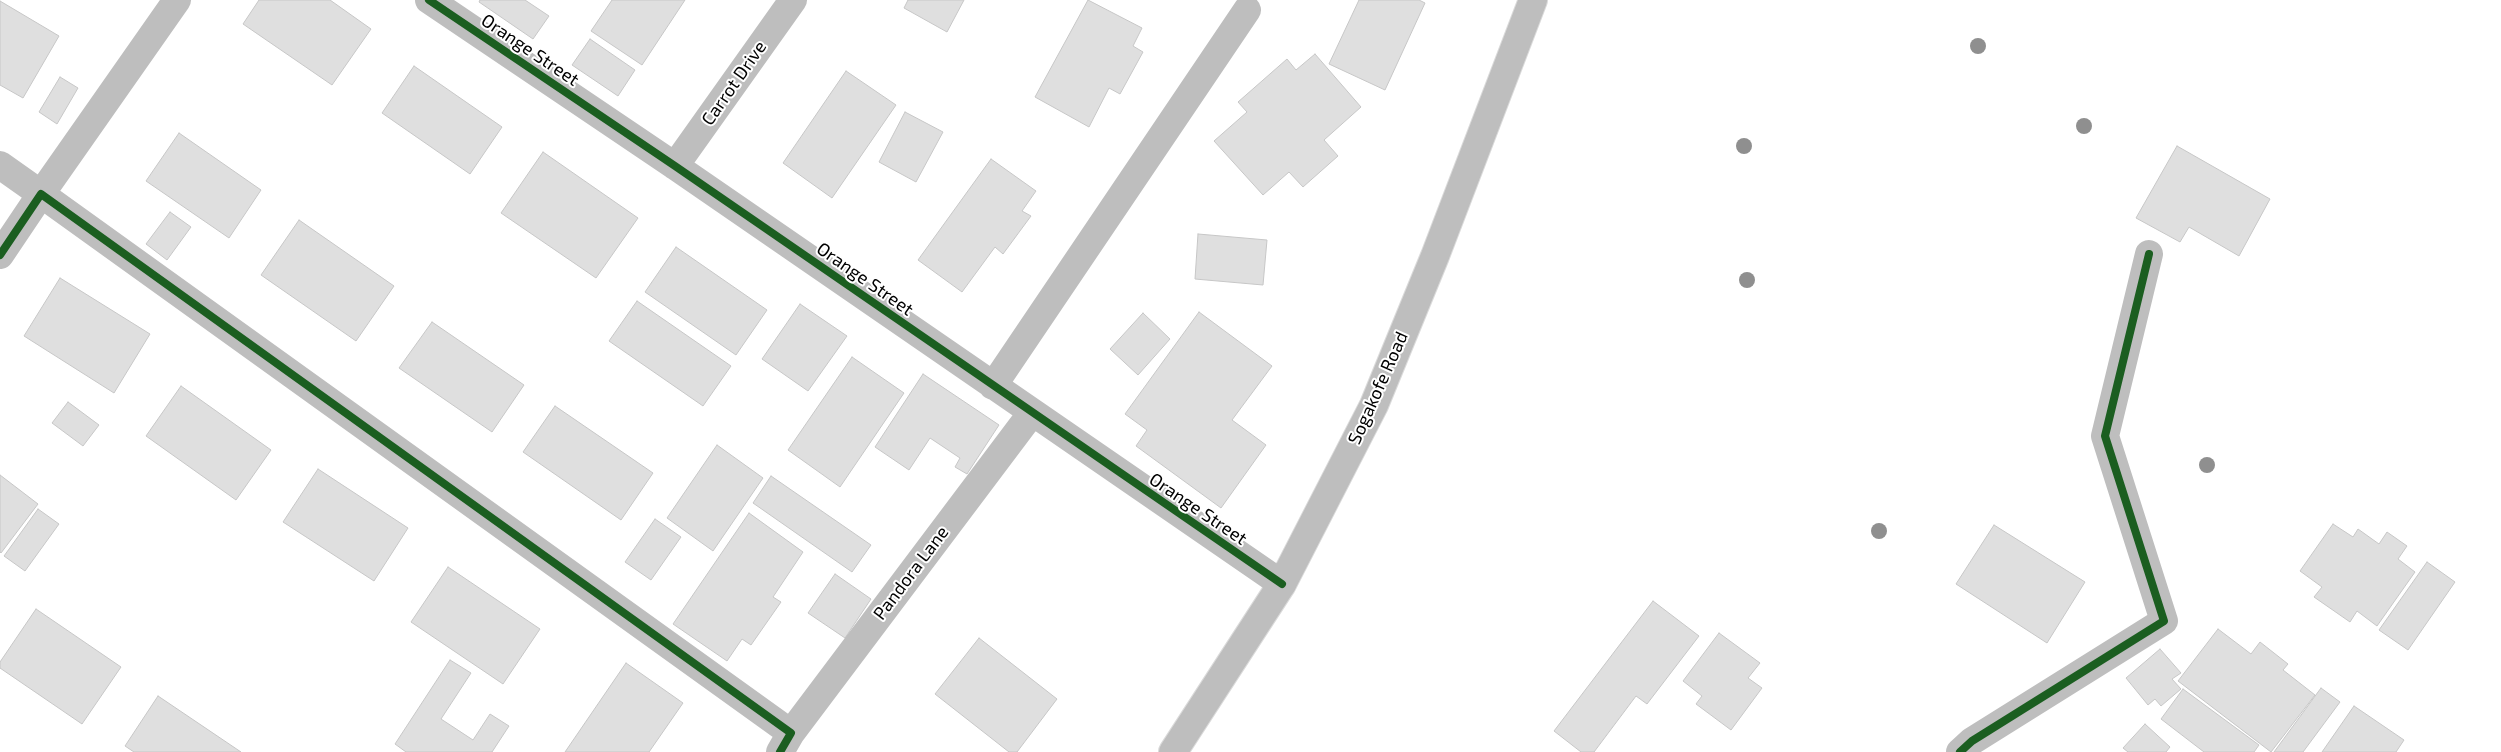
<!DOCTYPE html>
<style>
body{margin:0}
canvas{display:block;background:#fff}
</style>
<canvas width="2501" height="752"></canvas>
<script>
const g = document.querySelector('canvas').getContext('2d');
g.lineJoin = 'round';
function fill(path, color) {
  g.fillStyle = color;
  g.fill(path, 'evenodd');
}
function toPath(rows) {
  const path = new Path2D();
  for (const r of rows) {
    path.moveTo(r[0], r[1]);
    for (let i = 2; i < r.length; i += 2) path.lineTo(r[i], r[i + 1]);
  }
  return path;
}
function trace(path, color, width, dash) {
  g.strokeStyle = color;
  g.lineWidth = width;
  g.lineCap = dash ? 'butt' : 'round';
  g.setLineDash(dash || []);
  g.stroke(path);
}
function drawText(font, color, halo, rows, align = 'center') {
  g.font = font + ' "Exo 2",sans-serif';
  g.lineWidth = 4;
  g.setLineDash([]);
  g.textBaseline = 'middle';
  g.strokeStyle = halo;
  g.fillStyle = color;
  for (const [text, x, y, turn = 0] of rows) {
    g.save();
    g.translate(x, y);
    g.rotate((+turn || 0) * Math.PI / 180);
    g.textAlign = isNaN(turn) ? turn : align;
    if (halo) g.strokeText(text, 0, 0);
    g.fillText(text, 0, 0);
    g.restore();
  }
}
const building = toPath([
 [259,0,330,0,371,29,332,85,243,24,259,0],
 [480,0,525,0,549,16,533,39,479,2,480,0],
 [612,0,685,0,642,65,591,31,612,0],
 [908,0,964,0,947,32,904,8,908,0],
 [1088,0,1142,28,1133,46,1143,52,1120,94,1109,88,1089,127,1035,97,1088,0],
 [1359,0,1419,0,1425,3,1385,90,1329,64,1359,0],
 [0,1,59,36,23,98,0,85,0,1],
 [590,39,635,70,618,96,572,65,590,39],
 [1315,54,1361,107,1324,140,1338,156,1303,187,1289,172,1263,195,1214,141,1247,112,1238,102,1287,59,1296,70,1315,54],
 [414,66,502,127,470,174,382,113,414,66],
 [846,71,896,105,832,198,783,163,846,71],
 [60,77,78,88,57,124,39,112,60,77],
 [905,112,943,132,916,182,879,162,905,112],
 [179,133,261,190,229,238,146,181,179,133],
 [2177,146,2270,199,2239,256,2189,227,2180,242,2136,218,2177,146],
 [543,152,638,218,596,278,501,213,543,152],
 [991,159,1036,191,1022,211,1031,216,1003,254,995,247,962,292,918,260,991,159],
 [170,212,191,227,167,260,146,244,170,212],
 [299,220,394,286,356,341,261,275,299,220],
 [1198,234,1267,240,1263,285,1195,279,1198,234],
 [676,247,767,310,736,355,645,292,676,247],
 [60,278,150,334,114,393,24,336,60,278],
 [637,301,731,366,703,406,609,341,637,301],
 [800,304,847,336,808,391,762,359,800,304],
 [1199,312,1272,366,1232,420,1266,445,1221,508,1136,446,1147,430,1125,414,1199,312],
 [1143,313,1170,339,1138,375,1110,349,1143,313],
 [432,322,524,385,492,432,399,368,432,322],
 [852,357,904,393,840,487,788,450,852,357],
 [923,374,999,425,967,474,955,467,960,458,930,438,909,470,875,447,923,374],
 [181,386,271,450,236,500,146,436,181,386],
 [68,402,99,425,83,446,52,423,68,402],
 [555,406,653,473,621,520,523,452,555,406],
 [717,445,763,478,713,551,667,518,717,445],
 [318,469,408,528,374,581,283,522,318,469],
 [0,475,38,504,1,553,0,552,0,475],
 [771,476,871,545,852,572,753,503,771,476],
 [38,509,59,524,25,571,4,556,38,509],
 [749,513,803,552,773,597,781,602,751,645,742,639,727,661,673,624,749,513],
 [655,519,681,537,651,580,625,562,655,519],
 [2333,524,2353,537,2358,529,2379,544,2387,532,2407,546,2398,559,2415,572,2377,626,2357,611,2350,622,2314,597,2322,587,2300,571,2333,524],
 [1994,525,2085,582,2047,643,1956,584,1994,525],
 [2427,562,2455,582,2408,650,2379,630,2427,562],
 [448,567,540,629,503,684,411,622,448,567],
 [835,574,871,599,845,638,808,613,835,574],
 [1653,601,1699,636,1647,704,1636,696,1594,752,1581,752,1554,731,1653,601],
 [36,609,121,667,82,724,0,668,0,662,36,609],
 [2218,629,2251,654,2260,642,2288,664,2283,670,2315,695,2271,752,2178,681,2218,629],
 [1719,633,1760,663,1748,678,1762,688,1731,730,1696,704,1702,696,1683,681,1719,633],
 [979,638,1057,699,1017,752,1009,752,935,694,979,638],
 [2160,649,2181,673,2172,679,2181,689,2161,706,2155,699,2148,705,2126,678,2160,649],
 [450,660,471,673,441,719,473,740,490,714,509,726,492,752,406,752,395,744,450,660],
 [626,663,683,703,649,752,565,752,626,663],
 [2321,688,2340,702,2303,752,2274,752,2321,688],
 [2183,689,2259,745,2254,752,2204,752,2161,719,2183,689],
 [158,696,241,752,134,752,125,746,158,696],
 [2354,706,2404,740,2396,752,2322,752,2354,706],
 [2145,724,2170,747,2166,752,2128,752,2123,748,2145,724]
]);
const minor = toPath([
 [429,0,675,166,1282,584],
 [0,165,41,194,177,0],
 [675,166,793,0],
 [0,255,41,194,791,733,780,752],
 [993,386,1247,10],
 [791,733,1031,414],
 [1960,752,1972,741,2164,621,2105,436,2149,254]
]);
const major = toPath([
 [1173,752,1282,584,1374,405,1435,256,1533,0]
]);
const cycleway = toPath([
 [429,0,675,166,1282,584],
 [0,255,41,194,791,733,780,752],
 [1960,752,1972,741,2164,621,2105,436,2149,254]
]);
const trees = [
 [1978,46],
 [2084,126],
 [1744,146],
 [1747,280],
 [2207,465],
 [1879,531]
];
const streetNames = [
 ["Orange Street",530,50,34],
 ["Carrot Drive",734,83,-55],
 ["Orange Street",865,279,35],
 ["Sogakofe Road",1378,388,-66],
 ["Orange Street",1198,509,34],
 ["Pandora Lane",911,573,-53]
];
fill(building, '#dfdfdf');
trace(building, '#c7c7c7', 1);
trace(major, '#dbdbdb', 30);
trace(minor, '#bebebe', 28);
trace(major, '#bebebe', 28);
trace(cycleway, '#1b5e20', 8);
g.fillStyle = '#8f8f8f';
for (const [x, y] of trees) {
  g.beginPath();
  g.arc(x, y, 8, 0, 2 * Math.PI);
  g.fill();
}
drawText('18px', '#000', '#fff', streetNames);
</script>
